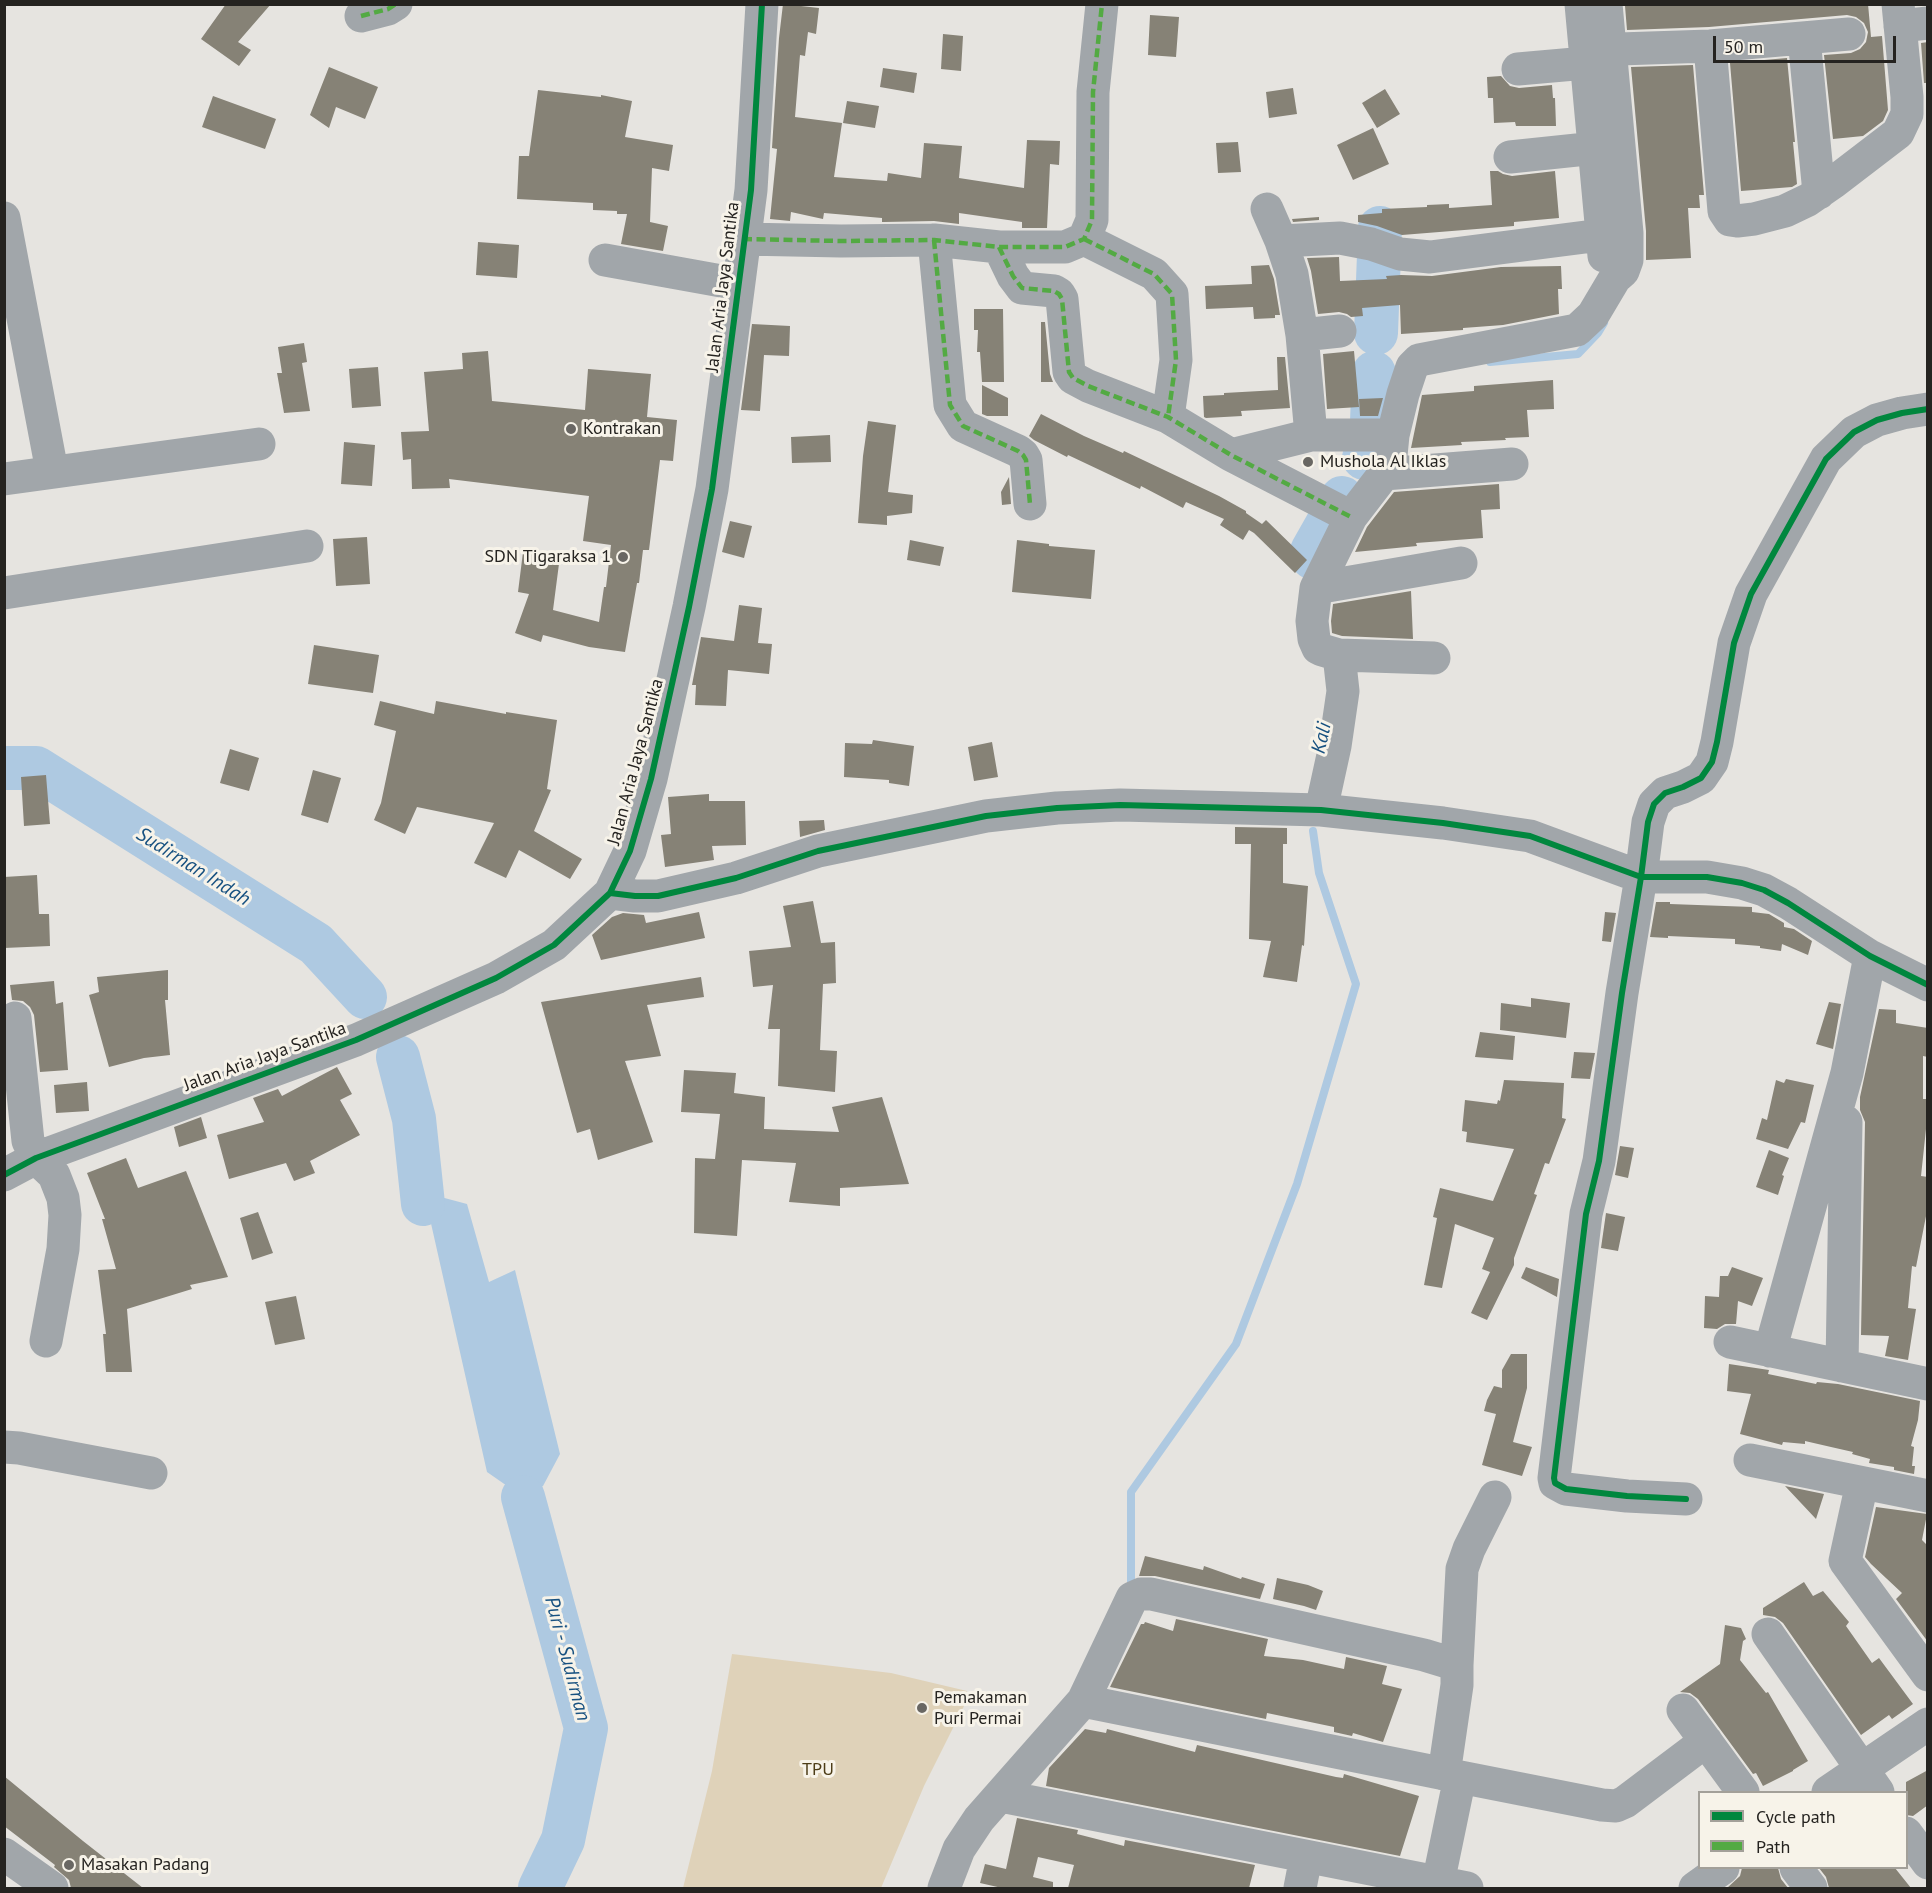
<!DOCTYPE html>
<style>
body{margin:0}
#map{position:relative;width:1932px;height:1893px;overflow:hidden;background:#e6e4e0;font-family:"PT Sans",sans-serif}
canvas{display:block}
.frame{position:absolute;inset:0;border:6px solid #252320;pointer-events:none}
.legend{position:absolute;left:1698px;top:1791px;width:210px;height:78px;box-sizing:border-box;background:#f7f3e9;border:2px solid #a3a099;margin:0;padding:8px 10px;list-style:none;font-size:18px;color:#252320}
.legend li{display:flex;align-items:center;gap:12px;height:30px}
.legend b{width:30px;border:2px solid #a3a099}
.scale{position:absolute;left:1713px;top:36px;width:183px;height:27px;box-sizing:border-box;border:3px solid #252320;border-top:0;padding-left:8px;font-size:18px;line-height:21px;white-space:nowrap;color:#252320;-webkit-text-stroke:4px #f7f3e9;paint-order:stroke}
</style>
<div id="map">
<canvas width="1932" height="1893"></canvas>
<div class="frame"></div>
<ul class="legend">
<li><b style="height:8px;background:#00873e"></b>Cycle path</li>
<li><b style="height:8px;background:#53aa43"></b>Path</li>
</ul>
<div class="scale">50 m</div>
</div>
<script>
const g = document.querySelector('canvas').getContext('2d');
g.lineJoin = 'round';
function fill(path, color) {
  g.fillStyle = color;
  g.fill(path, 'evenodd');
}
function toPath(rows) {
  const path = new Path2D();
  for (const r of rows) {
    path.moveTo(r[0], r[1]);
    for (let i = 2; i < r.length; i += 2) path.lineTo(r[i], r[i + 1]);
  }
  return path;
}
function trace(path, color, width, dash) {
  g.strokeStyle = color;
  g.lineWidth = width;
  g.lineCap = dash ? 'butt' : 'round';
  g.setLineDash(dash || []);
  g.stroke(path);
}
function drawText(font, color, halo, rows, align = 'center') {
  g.font = font + ' "PT Sans",sans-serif';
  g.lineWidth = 6;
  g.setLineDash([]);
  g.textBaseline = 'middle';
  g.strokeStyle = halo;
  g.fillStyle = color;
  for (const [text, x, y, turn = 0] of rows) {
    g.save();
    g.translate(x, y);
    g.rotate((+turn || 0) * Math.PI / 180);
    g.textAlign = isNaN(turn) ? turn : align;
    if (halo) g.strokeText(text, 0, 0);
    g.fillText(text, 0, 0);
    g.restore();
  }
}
const green = toPath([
 [732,1654,891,1673,967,1691,966,1702,924,1786,881,1888,683,1888,712,1771]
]);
const water = toPath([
 [437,1196,467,1204,489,1282,515,1270,560,1454,543,1486,523,1497,487,1472,430,1219,423,1204]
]);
const stream = toPath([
 [1490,362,1578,354,1598,333,1604,323],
 [1374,373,1404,370],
 [1131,1588,1131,1492,1236,1344,1297,1184,1356,984,1319,873,1313,831]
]);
const river = toPath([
 [1376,333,1380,228],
 [1364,458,1371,446,1374,373],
 [1313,558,1312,551,1342,498],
 [4,768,36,768,316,944,365,997],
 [398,1057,414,1119,423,1204],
 [523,1497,586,1728,563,1840,540,1888]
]);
const building = toPath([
 [226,4,271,4,238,42,251,50,239,66,201,39],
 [783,4,819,8,816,34,808,32,805,56,800,55,795,117,842,123,834,177,887,181,888,173,921,178,924,143,962,146,959,178,1024,188,1027,140,1060,141,1059,165,1050,164,1047,228,1022,228,1022,222,959,213,959,224,934,221,884,222,882,222,882,218,824,213,823,219,791,212,790,221,770,219,777,149,772,148,779,38],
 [1637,4,1868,4,1871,37,1882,36,1888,110,1883,121,1863,136,1833,139,1824,55,1851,53,1860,49,1866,42,1868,32,1864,23,1856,17,1847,15,1709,27,1627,30,1625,6],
 [1150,15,1179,17,1176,57,1148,55],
 [943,34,963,36,961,71,941,69],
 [1928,42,1928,83,1924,83,1921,43],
 [1787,58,1795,142,1793,142,1797,184,1792,187,1741,191,1730,63],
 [1693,65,1704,195,1699,195,1700,208,1688,208,1691,258,1646,260,1646,231,1631,67],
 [329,67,378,87,365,119,336,107,329,128,310,115],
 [883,68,917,73,914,93,880,87],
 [1501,76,1510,86,1519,88,1552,85,1553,98,1555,98,1556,126,1516,126,1515,122,1494,123,1493,98,1488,98,1487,77],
 [1293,88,1297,114,1269,118,1266,92],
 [1385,89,1400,114,1377,128,1362,103],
 [538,90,601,97,601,95,632,101,625,137,673,145,669,171,652,168,650,222,668,226,663,251,621,244,627,214,617,214,617,211,593,210,593,203,517,199,519,156,529,156],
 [213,96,276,119,265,149,202,127],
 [847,101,879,106,875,128,843,123],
 [1373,128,1389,164,1353,180,1337,145],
 [1238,142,1241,172,1218,173,1216,143],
 [1490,171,1498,171,1503,174,1512,176,1555,171,1559,218,1514,222,1514,226,1402,235,1377,226,1358,222,1358,215,1382,213,1382,209,1427,207,1427,205,1449,204,1449,208,1492,205],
 [1319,217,1319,220,1293,222,1292,219],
 [478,242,519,245,517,278,476,275],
 [1339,257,1340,281,1387,279,1386,276,1401,275,1432,276,1501,267,1561,266,1562,289,1558,289,1559,314,1503,325,1463,328,1463,330,1401,334,1400,305,1362,308,1363,316,1351,317,1347,314,1339,312,1318,314,1311,271,1307,258],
 [1269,265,1274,279,1280,315,1275,315,1275,318,1254,319,1253,307,1206,309,1205,286,1252,284,1251,266],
 [974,309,1003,309,1004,382,982,382,980,352,977,352,978,330,974,330],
 [1041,322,1045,322,1050,374,1053,382,1041,382],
 [752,324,790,326,789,356,764,355,760,411,741,410],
 [304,343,307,362,302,363,310,411,284,413,277,373,282,373,278,347],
 [488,351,492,401,585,410,588,369,651,374,647,417,677,420,673,461,660,460,649,550,643,550,639,583,637,583,625,652,589,647,543,635,541,642,515,633,529,594,518,592,523,552,560,556,553,610,599,622,604,587,606,587,611,545,583,541,589,496,449,479,450,488,412,489,411,459,403,460,401,432,429,431,424,372,463,369,462,353],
 [1354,351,1359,407,1327,409,1323,354],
 [1277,357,1285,357,1290,408,1241,411,1242,416,1206,418,1204,417,1203,396,1224,395,1224,393,1278,390],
 [378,367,381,406,352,408,349,369],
 [1553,380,1554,409,1527,410,1529,437,1505,438,1506,440,1461,442,1462,445,1411,448,1422,395,1474,391,1474,386],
 [982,385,1008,398,1008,416,987,416,982,414],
 [1383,398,1378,416,1360,416,1359,399],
 [1041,414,1084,436,1123,453,1124,451,1219,496,1246,511,1246,513,1262,524,1266,520,1307,560,1295,573,1254,533,1249,530,1243,540,1220,525,1224,519,1186,502,1183,508,1141,486,1140,489,1068,455,1067,457,1034,440,1029,436],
 [868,421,896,425,888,492,913,495,912,513,887,516,887,525,858,523,863,456],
 [830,435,831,462,792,463,791,437],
 [344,442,375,445,372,486,341,484],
 [1009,477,1011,504,1002,505,1001,492],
 [1499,484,1500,509,1481,510,1483,538,1416,543,1417,546,1355,552,1367,527,1394,492],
 [730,521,752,526,744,558,722,552],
 [367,537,370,584,336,586,333,539],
 [910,540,944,547,940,566,907,560],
 [1017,540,1049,544,1049,546,1095,550,1091,599,1012,592],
 [1411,591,1413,639,1342,636,1332,633,1331,621,1333,604],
 [739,605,762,608,758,643,772,644,769,674,728,670,726,706,695,705,696,685,692,685,701,637,734,641],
 [314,645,379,655,373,693,308,684],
 [380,701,434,714,436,701,506,714,506,712,557,720,547,789,551,790,534,831,582,859,570,879,519,850,506,878,474,863,494,823,417,807,405,834,374,820,381,803,396,731,374,725],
 [873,740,914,746,909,786,889,783,889,780,844,777,845,743,872,744],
 [992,742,998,777,974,781,968,747],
 [230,749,259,758,249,791,220,783],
 [313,770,341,778,328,823,301,815],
 [46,775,50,824,24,826,21,777],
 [709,794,709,801,745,801,746,845,712,846,714,860,665,867,661,835,671,834,668,797],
 [824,820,825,830,800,837,799,821],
 [1235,827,1287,828,1287,844,1283,844,1283,883,1308,886,1304,946,1302,945,1297,982,1263,977,1271,941,1249,939,1251,844,1235,844],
 [37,875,39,914,49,914,50,946,4,948,4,877],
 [813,901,821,943,835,942,836,983,823,984,820,1050,837,1051,835,1092,778,1086,780,1029,768,1029,773,985,753,987,749,951,791,947,783,906],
 [1656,902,1670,902,1670,904,1752,907,1752,912,1769,914,1784,923,1784,927,1794,929,1812,941,1808,955,1782,944,1781,951,1760,948,1760,946,1735,944,1735,939,1668,936,1668,938,1650,937],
 [699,912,705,938,601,960,592,935,612,917,623,913,644,915,646,923],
 [1605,912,1616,913,1611,942,1602,941],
 [168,970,168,1000,165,1000,170,1055,144,1058,109,1067,89,995,99,992,97,977],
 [701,977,704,997,647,1005,661,1056,625,1061,653,1142,598,1160,590,1129,577,1133,541,1002],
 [54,981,56,1004,63,1002,68,1070,40,1072,34,1015,30,1007,23,1001,12,1000,10,985],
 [1531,998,1570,1003,1566,1038,1500,1030,1501,1003,1531,1007],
 [1829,1002,1841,1004,1833,1049,1816,1044],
 [1879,1009,1896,1010,1896,1023,1928,1028,1928,1057,1923,1056,1923,1099,1928,1099,1926,1129,1921,1176,1928,1177,1928,1206,1916,1267,1912,1266,1908,1308,1916,1309,1908,1360,1885,1356,1889,1336,1861,1335,1865,1122,1860,1110,1860,1097],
 [1480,1032,1515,1036,1513,1060,1475,1057],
 [1574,1052,1595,1053,1590,1079,1571,1078],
 [337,1067,352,1094,340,1100,360,1135,310,1161,315,1173,294,1181,286,1163,229,1179,217,1135,264,1122,253,1098,278,1089,282,1096],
 [684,1070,736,1073,734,1093,765,1097,764,1129,839,1132,832,1107,882,1097,909,1184,840,1188,840,1206,789,1202,796,1163,742,1160,737,1236,694,1233,695,1158,715,1159,720,1114,681,1112],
 [1786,1079,1814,1085,1805,1123,1801,1122,1788,1149,1756,1139,1762,1118,1767,1120,1776,1080,1784,1083],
 [1504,1080,1564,1083,1562,1118,1566,1119,1549,1164,1545,1163,1534,1194,1537,1195,1514,1258,1514,1265,1487,1320,1471,1313,1490,1272,1482,1269,1494,1238,1455,1224,1442,1288,1424,1285,1437,1218,1433,1217,1440,1188,1493,1201,1514,1149,1466,1142,1467,1132,1462,1131,1465,1100,1497,1104,1498,1100,1500,1101],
 [87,1082,89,1111,56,1113,54,1085],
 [201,1117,207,1138,179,1147,174,1127],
 [1620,1146,1634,1148,1628,1178,1615,1175],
 [1769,1150,1789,1158,1782,1175,1784,1176,1778,1195,1756,1187],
 [126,1158,138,1188,186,1171,228,1277,190,1285,192,1289,127,1309,132,1372,106,1372,103,1334,106,1334,98,1270,116,1269,102,1219,105,1219,87,1173],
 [258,1212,273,1253,252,1260,240,1218],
 [1606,1213,1625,1217,1618,1251,1601,1248],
 [1526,1267,1559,1279,1557,1297,1521,1278],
 [1732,1267,1763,1278,1752,1306,1738,1301,1736,1324,1725,1324,1717,1329,1704,1328,1705,1296,1719,1297,1720,1276,1728,1276],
 [296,1296,305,1339,275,1345,265,1302],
 [1511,1354,1527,1354,1527,1388,1513,1442,1532,1447,1522,1476,1482,1465,1496,1414,1484,1411,1487,1400,1494,1386,1502,1388,1502,1370],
 [1729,1364,1769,1370,1768,1374,1816,1384,1817,1382,1838,1384,1920,1401,1918,1420,1911,1446,1914,1447,1912,1466,1915,1466,1914,1474,1894,1470,1894,1467,1869,1463,1870,1459,1852,1454,1853,1452,1831,1447,1805,1441,1805,1444,1783,1442,1782,1445,1740,1434,1751,1394,1727,1391],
 [1785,1486,1824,1494,1816,1519],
 [1876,1507,1927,1514,1922,1540,1928,1546,1928,1642,1896,1599,1902,1593,1871,1564,1865,1557],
 [1145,1556,1203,1570,1204,1566,1241,1579,1242,1577,1265,1584,1260,1599,1155,1576,1139,1576],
 [1277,1578,1308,1585,1323,1591,1316,1610,1304,1606,1273,1599],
 [1804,1582,1813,1596,1823,1591,1849,1622,1846,1626,1872,1663,1879,1658,1913,1704,1892,1719,1889,1715,1861,1735,1783,1623,1775,1617,1763,1615,1763,1608],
 [1176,1619,1268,1639,1264,1656,1303,1660,1344,1669,1346,1657,1387,1666,1382,1684,1402,1689,1383,1742,1353,1733,1352,1736,1334,1732,1334,1727,1267,1713,1266,1719,1110,1687,1141,1624,1144,1624,1145,1622,1173,1631],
 [1725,1625,1741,1628,1746,1639,1743,1641,1740,1660,1766,1693,1768,1692,1808,1761,1793,1770,1793,1771,1763,1786,1756,1773,1753,1774,1698,1699,1690,1693,1680,1692,1720,1664],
 [1085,1729,1106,1733,1107,1729,1195,1752,1197,1745,1336,1777,1343,1778,1344,1774,1419,1796,1400,1856,1046,1786,1049,1768],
 [1928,1770,1928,1805,1913,1816,1906,1815,1906,1782],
 [4,1776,83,1841,143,1888,71,1888,69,1880,54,1867,55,1865,4,1826],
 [1017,1818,1078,1830,1077,1834,1124,1846,1125,1840,1255,1865,1249,1888,1068,1888,1074,1865,1038,1857,1033,1877,1053,1882,1053,1888,1002,1888,980,1883,985,1864,1006,1869],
 [1742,1868,1778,1868,1781,1879,1788,1888,1727,1888,1740,1876],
 [1819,1868,1895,1868,1911,1888,1829,1888,1826,1877]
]);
const minor = toPath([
 [1581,4,1604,256],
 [361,16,388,9,396,4],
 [1900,26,1928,23],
 [1804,38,1819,193],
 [1710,46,1724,211,1730,220,1737,221,1754,219,1785,211,1808,200,1834,182,1898,133,1907,114,1907,97,1898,4],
 [1589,50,1710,46,1849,34],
 [1518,69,1586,63],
 [1510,157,1615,146],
 [1267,209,1281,241,1340,238,1371,244,1400,254,1430,257,1601,235,1627,233],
 [4,218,52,471],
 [743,239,841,241,934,240,999,247,1065,247,1084,239,1092,220,1093,92,1102,4],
 [1084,239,1154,274,1172,294,1176,360,1168,417],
 [934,240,950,405,963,426,1018,451,1023,455,1026,460,1030,504],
 [1281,241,1292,274,1302,335,1311,435],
 [999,247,1013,276,1022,288,1054,291,1059,294,1062,299,1069,372,1073,378,1088,386,1168,417,1231,455,1351,517],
 [605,260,738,284],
 [1302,335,1340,331],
 [1231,455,1311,435,1393,435],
 [1384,474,1512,464],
 [4,479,259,444],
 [1461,563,1316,588,1351,517,1384,474,1391,455,1393,435,1403,394,1412,367,1419,360,1577,330,1593,315,1615,278,1623,271,1627,260,1627,233,1606,4],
 [1316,588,1312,621,1314,639,1318,648,1322,650,1339,655,1434,658],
 [4,593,307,546],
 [1321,810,1335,746,1343,691,1339,655],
 [610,893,635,896,658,896,736,878,818,851,986,816,1057,808,1120,805,1321,810,1443,823,1530,836,1641,877,1707,877,1742,883,1764,890,1788,903,1870,956,1928,985],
 [15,1018,28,1141,36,1158,54,1175,63,1198,65,1215,63,1249,46,1341],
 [4,1175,36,1158,356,1040,496,978,554,945,610,893,630,851,651,779,689,607,712,489,751,190,762,4],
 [1730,1342,1928,1384],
 [1770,1351,1847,1073,1870,956],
 [1842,1366,1846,1122],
 [4,1447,19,1448,151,1473],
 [1750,1460,1928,1496],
 [1862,1483,1845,1561,1928,1675],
 [1686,1499,1627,1496,1566,1489,1555,1483,1554,1478,1586,1214,1599,1161,1622,993,1641,877,1648,822,1654,804,1665,793,1683,787,1701,778,1712,762,1717,742,1734,643,1751,594,1826,459,1854,432,1877,420,1902,413,1928,409],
 [1768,1634,1878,1792],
 [1457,1665,1462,1569,1469,1549,1495,1497],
 [1083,1701,1460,1777,1602,1805,1616,1806,1625,1802,1706,1741],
 [1683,1710,1743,1792],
 [1828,1792,1928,1724],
 [1001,1796,1467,1888],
 [1906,1833,1928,1863],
 [4,1854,52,1888],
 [1796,1868,1811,1888],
 [944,1888,959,1849,979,1819,1083,1701,1132,1598,1141,1594,1151,1594,1424,1655,1457,1665,1457,1685,1444,1774],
 [1300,1888,1306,1857],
 [1437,1888,1460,1777],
 [1695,1888,1723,1868]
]);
const quiet = toPath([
 [361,16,388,9,396,4],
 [743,239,841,241,934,240,999,247,1065,247,1084,239,1092,220,1093,92,1102,4],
 [1084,239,1154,274,1172,294,1176,360,1168,417],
 [934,240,950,405,963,426,1018,451,1023,455,1026,460,1030,504],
 [999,247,1013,276,1022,288,1054,291,1059,294,1062,299,1069,372,1073,378,1088,386,1168,417,1231,455,1351,517]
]);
const cycleway = toPath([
 [610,893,635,896,658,896,736,878,818,851,986,816,1057,808,1120,805,1321,810,1443,823,1530,836,1641,877,1707,877,1742,883,1764,890,1788,903,1870,956,1928,985],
 [4,1175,36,1158,356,1040,496,978,554,945,610,893,630,851,651,779,689,607,712,489,751,190,762,4],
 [1686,1499,1627,1496,1566,1489,1555,1483,1554,1478,1586,1214,1599,1161,1622,993,1641,877,1648,822,1654,804,1665,793,1683,787,1701,778,1712,762,1717,742,1734,643,1751,594,1826,459,1854,432,1877,420,1902,413,1928,409]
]);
const markers = [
 [571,429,6,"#696763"],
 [1308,462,6,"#696763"],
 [623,557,6,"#696763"],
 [922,1708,6,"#696763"],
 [69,1865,6,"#696763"]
];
const streetNames = [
 ["Jalan Aria Jaya Santika",723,287,-83],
 ["Jalan Aria Jaya Santika",636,762,-75],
 ["Jalan Aria Jaya Santika",265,1057,-20]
];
const poiNames = [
 ["Kontrakan",583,429],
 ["Mushola Al Iklas",1320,462],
 ["SDN Tigaraksa 1",611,557,"right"],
 ["Pemakaman",934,1698],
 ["Puri Permai",934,1719],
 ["Masakan Padang",81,1865]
];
const parkNames = [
 ["TPU",818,1770]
];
const waterNames = [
 ["Kali",1322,738,-78],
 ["Sudirman Indah",193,867,32],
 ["Puri - Sudirman",567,1659,75]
];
fill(green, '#dfd2b9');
fill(water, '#aec9e1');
trace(stream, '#aec9e1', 8);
trace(river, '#aec9e1', 44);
fill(building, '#868276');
trace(minor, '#a1a6aa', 33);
trace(quiet, '#53aa43', 4.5, [9, 4.5]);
trace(cycleway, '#00873e', 6);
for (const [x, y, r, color] of markers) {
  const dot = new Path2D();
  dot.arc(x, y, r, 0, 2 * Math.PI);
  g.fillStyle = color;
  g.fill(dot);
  trace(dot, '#f7f3e9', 2);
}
drawText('18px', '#252320', '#f7f3e9', streetNames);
drawText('18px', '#252320', '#f7f3e9', poiNames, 'left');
drawText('18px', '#4c3c16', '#f7f3e9', parkNames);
drawText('italic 20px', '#175180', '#f7f3e9', waterNames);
</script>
